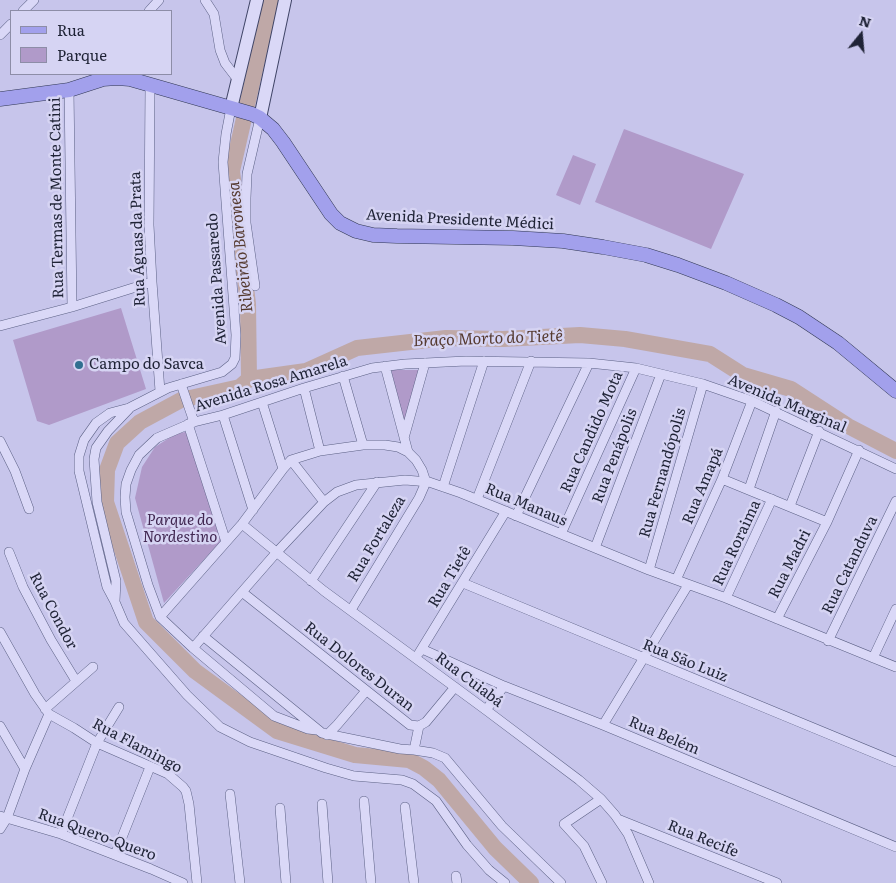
<!DOCTYPE html>
<meta charset="utf-8">
<style>
body{margin:0}
#map{position:relative;width:896px;height:883px;overflow:hidden;background:#c7c5eb;font-family:Literata,serif}
canvas{display:block}
.legend{position:absolute;left:10px;top:10px;width:162px;height:65px;box-sizing:border-box;background:#d6d4f3;border:1px solid #8d8da7;margin:0;padding:6px 9px;list-style:none;font-size:15px;color:#1f2336}
.legend li{display:flex;align-items:center;gap:10px;height:25px}
.legend b{width:25px;border:1px solid #8d8da7}
.north{position:absolute;left:836px;top:10px;width:50px;height:50px;-webkit-text-stroke:4px #d6d4f3;paint-order:stroke;rotate:17deg;font-size:14px;font-weight:700;line-height:20px;text-align:center;color:#1f2336}
.north::after{content:'';display:block;margin:auto;width:18px;height:22px;background:#1f2336;clip-path:polygon(50% 0,100% 100%,50% 72%,0 100%)}
</style>
<div id="map">
<canvas width="896" height="883"></canvas>
<ul class="legend">
<li><b style="height:6px;background:#a2a0ec"></b>Rua</li>
<li><b style="height:14px;background:#b09ac9"></b>Parque</li>
</ul>
<div class="north">N</div>
</div>
<script>
const g = document.querySelector('canvas').getContext('2d');
g.lineJoin = 'round';
function fill(path, color) {
  g.fillStyle = color;
  g.fill(path, 'evenodd');
}
function toPath(rows) {
  const path = new Path2D();
  for (const r of rows) {
    path.moveTo(r[0], r[1]);
    for (let i = 2; i < r.length; i += 2) path.lineTo(r[i], r[i + 1]);
  }
  return path;
}
function trace(path, color, width, dash) {
  g.strokeStyle = color;
  g.lineWidth = width;
  g.lineCap = dash ? 'butt' : 'round';
  g.setLineDash(dash || []);
  g.stroke(path);
}
function drawText(font, color, halo, rows, align = 'center') {
  g.font = font + ' Literata,serif';
  g.lineWidth = 5;
  g.setLineDash([]);
  g.textBaseline = 'middle';
  g.strokeStyle = halo;
  g.fillStyle = color;
  for (const [text, x, y, turn = 0] of rows) {
    g.save();
    g.translate(x, y);
    g.rotate((+turn || 0) * Math.PI / 180);
    g.textAlign = isNaN(turn) ? turn : align;
    if (halo) g.strokeText(text, 0, 0);
    g.fillText(text, 0, 0);
    g.restore();
  }
}
const green = toPath([
 [624,129,744,174,711,249,595,202],
 [573,155,596,164,580,205,556,195],
 [121,308,146,389,49,425,37,421,13,340],
 [391,370,419,370,403,429],
 [186,432,221,541,164,603,135,498,142,467,155,447,177,433]
]);
const river = toPath([
 [249,379,248,304,232,171,271,0],
 [531,883,495,848,439,780,424,768,409,760,355,755,277,731,195,671,146,622,106,502,107,470,117,443,140,422,181,400,240,387,249,379,306,371,357,348,446,338,503,339,580,335,625,339,710,354,743,375,791,389,848,426,896,451]
]);
const street = toPath([
 [205,0,214,14,220,50,225,63,238,80],
 [23,11,34,0],
 [149,11,159,0],
 [0,35,11,24],
 [150,86,149,225,152,282,160,391],
 [69,90,72,307],
 [231,108,226,134,223,162,236,335,235,358,232,364,222,372,168,388,129,408,110,413,96,423,84,440,79,456,79,471,107,587,115,602,124,623,187,695,220,727,250,742,326,768,354,776,402,780,413,784,436,801,467,845,489,870,505,883],
 [255,286,246,223,246,198,247,174,260,118],
 [0,326,72,307,152,282],
 [385,366,408,452],
 [343,376,363,445],
 [181,384,194,422],
 [304,388,320,451],
 [262,402,283,469],
 [223,415,253,510],
 [188,424,226,542],
 [404,438,425,363],
 [0,441,15,471,29,509],
 [291,460,324,502],
 [722,479,827,522],
 [443,487,484,361],
 [749,489,776,411],
 [477,499,531,361],
 [790,506,819,431],
 [516,516,589,363],
 [242,524,324,591,486,710,579,780,601,799,615,815,628,834,649,883],
 [561,534,636,368],
 [595,548,661,374],
 [9,552,23,587,51,640,76,681],
 [649,570,703,384],
 [676,580,722,479,752,401],
 [311,581,377,482],
 [463,583,896,762],
 [242,592,410,725,419,726,426,722,455,687],
 [726,598,772,499],
 [115,601,116,581,97,502,94,459,96,448,108,431,129,409],
 [160,617,242,524,283,469,291,460,320,451,363,445,385,445,398,447,408,452,416,460,422,470,426,482,419,498,351,610],
 [777,619,827,522,859,450],
 [0,632,35,694,49,714,74,728,97,743,168,774,183,787,186,791,189,804,197,883],
 [203,636,322,733,400,749,414,750,419,726],
 [828,641,896,501],
 [193,648,276,553,324,502,337,492,356,485,405,480,429,482,461,493,649,570,726,598,896,667],
 [422,649,504,686,603,725,896,847],
 [419,653,506,511],
 [873,658,896,609],
 [45,709,93,667],
 [486,710,504,686],
 [603,725,688,585],
 [0,726,25,769],
 [317,730,308,729,274,716,193,648,160,617,148,585,126,512,125,497,126,484,131,470,139,455,157,438,194,422,223,415,304,388,372,368,405,364,466,361,589,363,636,368,661,374,703,384,752,401,896,469],
 [327,735,337,725,366,691],
 [414,750,433,753,445,758,502,826,561,883],
 [230,794,240,883],
 [601,799,564,824,584,846,602,883],
 [364,801,371,883],
 [322,804,328,883],
 [405,807,414,883],
 [280,808,286,883],
 [0,816,61,834,151,869,183,883],
 [620,820,777,883],
 [0,829,7,818,25,769,49,714],
 [61,834,97,743,119,707],
 [115,855,150,767],
 [456,876,457,883]
]);
const secondary = toPath([
 [231,108,257,0],
 [260,118,285,0]
]);
const primary = toPath([
 [0,99,69,90,103,79,117,78,130,79,252,114,260,118,273,129,283,142,331,214,340,223,356,231,373,235,397,236,513,238,563,241,603,247,646,255,678,265,726,283,776,305,799,317,838,343,896,391]
]);
const markers = [
 [79,365,5,"#306f90"]
];
const streetNames = [
 ["Rua Termas de Monte Catini",57,198,-91],
 ["Avenida Presidente Médici",460,220,3],
 ["Rua Águas da Prata",138,239,-92],
 ["Avenida Passaredo",217,279,-94],
 ["Avenida Rosa Amarela",271,384,-17],
 ["Avenida Marginal",787,404,23],
 ["Rua Candido Mota",592,432,-66],
 ["Rua Penápolis",615,456,-69],
 ["Rua Fernandópolis",663,473,-74],
 ["Rua Amapá",703,486,-67],
 ["Rua Manaus",526,505,23],
 ["Rua Fortaleza",377,539,-59],
 ["Rua Roraima",737,543,-65],
 ["Rua Madri",790,564,-63],
 ["Rua Catanduva",850,565,-64],
 ["Rua Tietê",450,577,-59],
 ["Rua Condor",53,611,62],
 ["Rua São Luiz",685,661,22],
 ["Rua Dolores Duran",359,667,38],
 ["Rua Cuiabá",469,680,37],
 ["Rua Belém",664,736,23],
 ["Rua Flamingo",137,746,28],
 ["Rua Quero-Quero",97,835,20],
 ["Rua Recife",703,839,22]
];
const poiNames = [
 ["Campo do Savca",89,365]
];
const parkNames = [
 ["Parque do",180,521],
 ["Nordestino",180,538]
];
const waterNames = [
 ["Ribeirão Baronesa",241,247,-96],
 ["Braço Morto do Tietê",488,339,-2]
];
fill(green, '#b09ac9');
trace(river, '#bfa8a7', 16);
trace(street, '#5c6185', 10);
trace(secondary, '#404567', 14);
trace(primary, '#303753', 15);
trace(street, '#dad8f7', 9);
trace(secondary, '#dad8f7', 12);
trace(primary, '#a2a0ec', 14);
for (const [x, y, r, color] of markers) {
  const dot = new Path2D();
  dot.arc(x, y, r, 0, 2 * Math.PI);
  g.fillStyle = color;
  g.fill(dot);
  trace(dot, '#d6d4f3', 2);
}
drawText('15px', '#1f2336', '#d6d4f3', streetNames);
drawText('15px', '#1f2336', '#d6d4f3', poiNames, 'left');
drawText('italic 15px', '#412751', '#d6d4f3', parkNames);
drawText('italic 16px', '#553a30', '#d6d4f3', waterNames);
</script>
